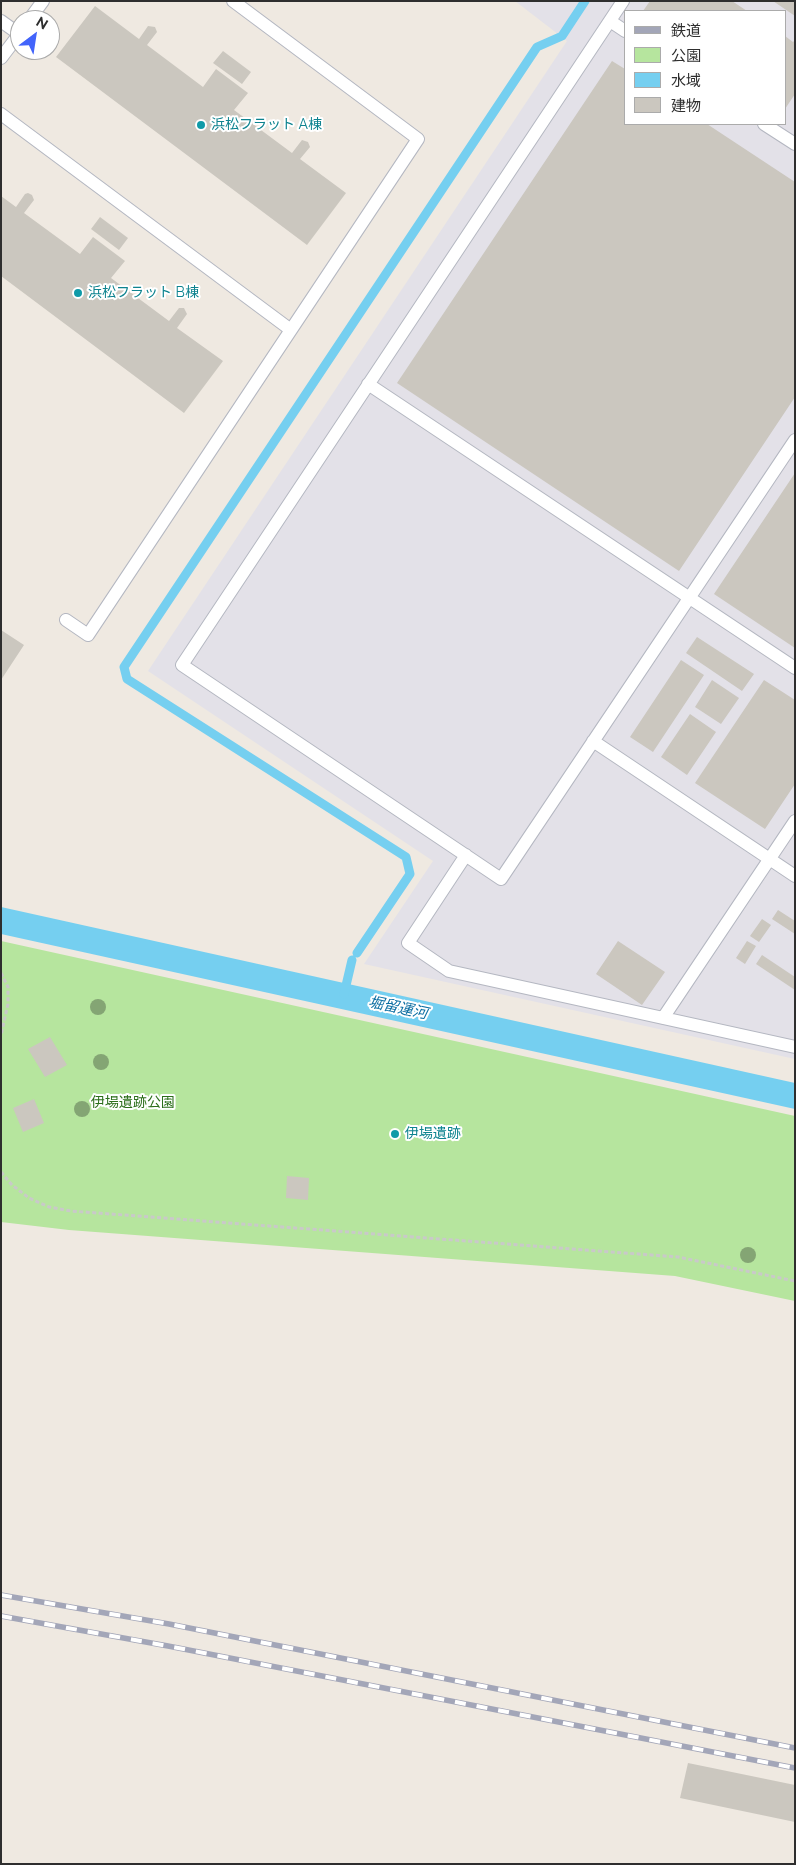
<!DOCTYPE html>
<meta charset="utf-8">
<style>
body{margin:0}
#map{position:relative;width:796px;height:1865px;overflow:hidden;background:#efe9e1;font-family:Raleway,"Noto Sans JP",sans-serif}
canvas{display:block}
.frame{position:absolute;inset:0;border:2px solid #2e2e2e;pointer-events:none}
.legend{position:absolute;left:624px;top:10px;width:162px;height:115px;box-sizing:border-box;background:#fff;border:1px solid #ababab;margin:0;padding:6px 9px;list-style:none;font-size:15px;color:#2e2e2e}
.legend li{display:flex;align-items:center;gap:10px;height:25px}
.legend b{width:25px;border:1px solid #ababab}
.north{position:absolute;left:10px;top:10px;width:50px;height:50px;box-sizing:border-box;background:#fff;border:1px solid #ababab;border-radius:50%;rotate:31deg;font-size:14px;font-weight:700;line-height:20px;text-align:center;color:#2e2e2e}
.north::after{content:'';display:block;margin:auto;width:18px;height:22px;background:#4264fb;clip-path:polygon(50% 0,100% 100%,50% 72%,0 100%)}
</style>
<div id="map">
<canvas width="796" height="1865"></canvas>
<div class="frame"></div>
<ul class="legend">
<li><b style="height:6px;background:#a3a6b8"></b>鉄道</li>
<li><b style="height:14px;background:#b6e59e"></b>公園</li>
<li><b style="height:14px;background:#75cff0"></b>水域</li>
<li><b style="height:14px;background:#cbc7bf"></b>建物</li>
</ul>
<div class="north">N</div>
</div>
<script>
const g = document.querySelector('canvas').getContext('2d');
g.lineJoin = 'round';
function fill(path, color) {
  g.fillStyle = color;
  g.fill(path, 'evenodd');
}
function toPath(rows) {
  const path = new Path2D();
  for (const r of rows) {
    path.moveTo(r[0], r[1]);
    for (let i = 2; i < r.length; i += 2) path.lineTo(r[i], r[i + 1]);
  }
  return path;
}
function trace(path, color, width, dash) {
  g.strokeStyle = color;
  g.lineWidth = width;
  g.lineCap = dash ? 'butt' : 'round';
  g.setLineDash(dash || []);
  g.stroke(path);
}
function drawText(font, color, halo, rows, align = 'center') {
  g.font = font + ' Raleway,"Noto Sans JP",sans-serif';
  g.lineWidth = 4;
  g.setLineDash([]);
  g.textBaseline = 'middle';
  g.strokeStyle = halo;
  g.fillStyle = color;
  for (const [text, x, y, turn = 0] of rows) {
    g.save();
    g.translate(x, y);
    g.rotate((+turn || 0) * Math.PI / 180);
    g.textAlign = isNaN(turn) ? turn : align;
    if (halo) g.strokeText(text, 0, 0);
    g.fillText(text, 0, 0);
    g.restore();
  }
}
const industrial = toPath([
 [515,1,795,1,795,1059,364,964,433,861,148,671,567,41],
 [625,11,785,11,785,124,625,124]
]);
const green = toPath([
 [1,941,795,1116,795,1301,675,1276,69,1230,1,1222]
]);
const water = toPath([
 [1,907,795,1083,795,1109,1,934]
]);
const stream = toPath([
 [357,953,410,874,406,857,127,679,124,667,537,47,562,36,585,1],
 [344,994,352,960]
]);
const building = toPath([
 [650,1,732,1,747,11,643,11],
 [773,1,795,1,795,16],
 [95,6,139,39,148,26,155,27,157,32,147,45,203,87,216,69,248,93,234,110,292,153,302,140,308,142,310,147,300,159,346,193,307,245,56,57],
 [785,36,793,42,795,40,795,94,785,109],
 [223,51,251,72,242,84,213,63],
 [612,61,625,69,625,124,707,124,795,182,795,397,679,571,397,383],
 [28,193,32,195,34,200,24,213,80,254,93,237,125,261,111,278,169,321,179,308,184,308,187,314,177,328,223,361,184,413,1,276,1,196,16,207,25,194],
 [100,217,128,238,119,250,91,229],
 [795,473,795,648,714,594],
 [1,630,24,645,1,680],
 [697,637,754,674,742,691,686,653],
 [681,660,704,675,653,752,630,737],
 [712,680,739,698,721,724,695,707],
 [764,680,795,700,795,784,765,829,695,783],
 [690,714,716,732,687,775,661,757],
 [778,910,795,921,795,934,772,919],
 [762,919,771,925,759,942,750,936],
 [618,941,665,972,642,1005,596,974],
 [747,941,756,946,745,964,736,958],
 [762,955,795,977,795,990,756,964],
 [50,1037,67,1065,45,1077,28,1049],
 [34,1099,44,1123,23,1132,13,1108],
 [287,1176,309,1178,308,1200,286,1198],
 [688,1763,795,1785,795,1822,680,1798]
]);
const path = toPath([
 [1,973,8,987,8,1004,1,1035],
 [1,1172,12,1185,29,1198,49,1207,71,1211,678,1257,795,1281]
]);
const service = toPath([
 [623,1,182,665,501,879,795,440],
 [29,20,43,1],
 [1,21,19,34],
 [610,21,625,31],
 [1,58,20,33],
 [1,114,291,330],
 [764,124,795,144],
 [368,384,795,668],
 [66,620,88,635,418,139,233,1],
 [593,741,795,876],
 [466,855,408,943,449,971,795,1047],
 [663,1018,795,821]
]);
const rail = toPath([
 [1,1595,169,1624,795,1748],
 [1,1616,168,1646,795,1768]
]);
const trees = [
 [98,1007],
 [101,1062],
 [82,1109],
 [748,1255]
];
const markers = [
 [201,125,5,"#0f9aa8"],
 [78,293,5,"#0f9aa8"],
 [395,1134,5,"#0f9aa8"]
];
const cultureNames = [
 ["浜松フラット A棟",211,125],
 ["浜松フラット B棟",88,293],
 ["伊場遺跡",405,1134]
];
const parkNames = [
 ["伊場遺跡公園",133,1103]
];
const waterNames = [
 ["堀留運河",398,1008,12]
];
fill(industrial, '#e3e1e8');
fill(green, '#b6e59e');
fill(water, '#75cff0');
trace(stream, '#75cff0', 9);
fill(building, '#cbc7bf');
trace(service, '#b4b7c1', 14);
trace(path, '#c9c9c9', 3, [4, 2.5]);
trace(service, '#fff', 12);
trace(rail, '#a3a6b8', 5.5);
trace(rail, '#fff', 4, [11]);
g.fillStyle = '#84a574';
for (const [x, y] of trees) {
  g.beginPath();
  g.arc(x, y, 8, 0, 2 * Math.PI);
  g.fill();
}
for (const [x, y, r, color] of markers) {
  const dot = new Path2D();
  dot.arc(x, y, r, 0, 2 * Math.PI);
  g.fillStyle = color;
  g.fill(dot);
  trace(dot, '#fff', 2);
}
drawText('14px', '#0d838f', '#fff', cultureNames, 'left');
drawText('14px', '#2c6e1b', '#fff', parkNames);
drawText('italic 15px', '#0d6fa3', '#fff', waterNames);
</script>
